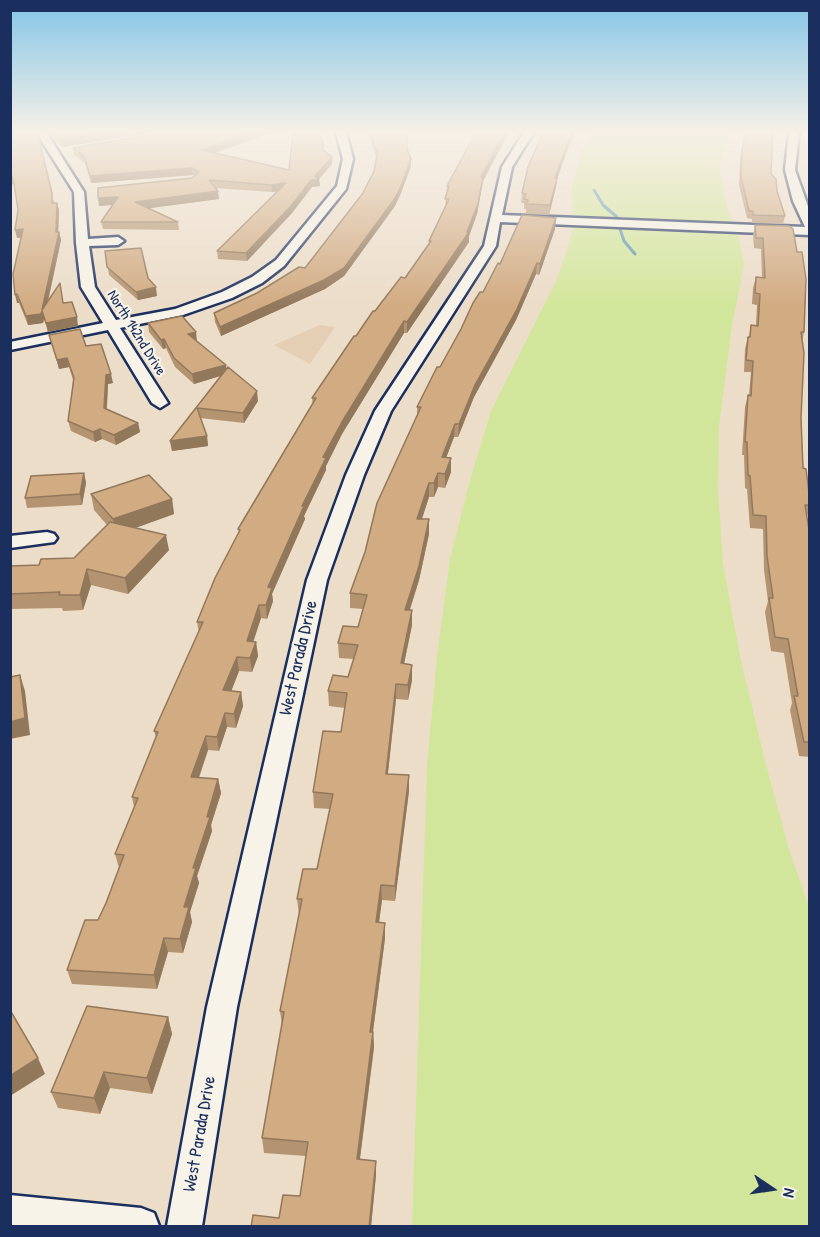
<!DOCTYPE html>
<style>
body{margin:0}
#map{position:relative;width:820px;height:1237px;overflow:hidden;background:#ecddc9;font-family:"Patrick Hand",sans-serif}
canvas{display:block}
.frame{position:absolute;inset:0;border:12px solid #1b2f5e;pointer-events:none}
.north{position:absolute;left:742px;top:1159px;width:60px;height:60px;-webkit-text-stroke:4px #f7f3e8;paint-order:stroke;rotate:103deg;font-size:16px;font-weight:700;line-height:24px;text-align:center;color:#1b2f5e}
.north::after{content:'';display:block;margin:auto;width:21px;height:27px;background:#1b2f5e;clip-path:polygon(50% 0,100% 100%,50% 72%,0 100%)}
</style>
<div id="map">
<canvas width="820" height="1237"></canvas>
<div class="frame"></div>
<div class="north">N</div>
</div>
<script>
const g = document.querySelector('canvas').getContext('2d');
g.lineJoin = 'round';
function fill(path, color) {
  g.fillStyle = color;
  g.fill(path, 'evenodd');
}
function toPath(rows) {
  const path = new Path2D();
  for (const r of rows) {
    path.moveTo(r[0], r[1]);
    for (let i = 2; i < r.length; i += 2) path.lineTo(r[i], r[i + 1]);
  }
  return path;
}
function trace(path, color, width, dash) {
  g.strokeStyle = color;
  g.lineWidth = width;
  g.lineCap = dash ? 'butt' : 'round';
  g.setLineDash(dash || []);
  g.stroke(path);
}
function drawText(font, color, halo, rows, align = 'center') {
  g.font = font + ' "Patrick Hand",sans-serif';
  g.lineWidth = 4.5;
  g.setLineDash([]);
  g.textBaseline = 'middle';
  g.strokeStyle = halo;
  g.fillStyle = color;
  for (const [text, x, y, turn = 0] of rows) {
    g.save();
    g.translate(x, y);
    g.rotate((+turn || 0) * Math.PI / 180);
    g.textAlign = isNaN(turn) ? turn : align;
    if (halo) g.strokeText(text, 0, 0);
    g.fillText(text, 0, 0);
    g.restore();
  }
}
const built = toPath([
 [320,325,335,327,310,364,274,345]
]);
const green = toPath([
 [593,132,731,132,719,164,729,215,738,232,744,265,732,326,719,426,718,490,723,564,740,656,764,757,788,846,809,907,809,1226,412,1226,427,766,437,656,450,559,470,480,491,411,557,279,569,243,574,225,572,190,576,171,581,151]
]);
const stream = toPath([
 [594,190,603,205,617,217],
 [620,229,624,241,635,254]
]);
const minor = toPath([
 [36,132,46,132,84,192,88,239,118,237,124,241,118,245,89,246,95,287,116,320,175,309,222,292,252,277,276,260,337,186,343,159,336,132,346,132,353,159,346,189,284,266,262,283,232,298,183,315,120,328,168,403,160,408,152,403,108,330,10,350,10,342,103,323,81,287,76,243,74,192,36,132],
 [524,132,534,132,512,167,502,215,805,227,793,201,785,170,789,132,799,132,795,170,810,212,810,235,500,222,496,246,391,411,364,475,327,580,237,1007,202,1226,167,1226,207,1007,307,580,346,475,375,411,484,246,502,167,524,132],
 [47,532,54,534,57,538,54,542,10,548,10,536,47,532],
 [10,1195,141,1208,154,1213,159,1226,10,1226,10,1195]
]);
const wall = toPath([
 [10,132,54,201,54,203,57,203,59,210,58,232,59,232,61,240,48,302,64,303,78,326,48,332,44,319,43,323,28,325,19,303,17,303,21,237,17,238,18,210,14,184,10,185],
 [49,132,153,132,63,147,53,139],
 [166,132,273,132,215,153,289,170,324,150,332,164,319,179,320,186,312,187,292,213,247,261,218,259,217,251,278,191,272,192,215,188,219,199,148,208,178,222,179,230,103,229,101,222,113,205,99,206,192,178,195,176,193,175,91,183,85,163,74,155,73,148],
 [368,132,428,132,407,133,407,149,411,166,401,193,395,206,344,276,325,289,221,336,215,322,214,313,257,293,305,268,363,193,374,171,377,157,376,157],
 [476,132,522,132,520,134,508,134,483,181,477,214,469,236,469,242,407,333,404,333,342,434,326,466,326,470,304,516,305,519,272,594,273,601,267,619,261,618,253,641,256,642,258,656,252,672,239,671,231,691,241,692,243,706,236,728,227,727,219,751,208,750,199,778,218,779,221,793,211,825,212,831,197,876,199,883,190,912,192,922,183,953,168,952,157,989,72,984,67,970,98,920,106,903,119,868,115,854,134,807,132,797,156,737,154,731,199,633,197,622,239,532,238,529,313,405,312,398,375,311,405,278,429,244,429,241,445,208,447,186],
 [535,132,576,132,568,148,557,179,556,187,549,215,526,214,526,209,524,209,524,203,521,203,522,193,542,136,535,135],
 [745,132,773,137,771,174,785,216,783,224,752,223,752,219,747,218,739,185,740,158],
 [556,218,555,229,539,275,536,274,516,320,474,397,458,437,454,437,446,458,451,458,451,472,445,488,438,487,434,497,429,497,422,519,429,534,419,580,410,610,412,610,412,625,404,664,412,680,408,700,396,699,388,774,409,775,409,791,395,901,382,900,379,922,385,923,385,938,373,1032,374,1047,360,1159,376,1161,376,1175,371,1227,251,1227,279,1218,300,1196,306,1156,264,1153,262,1138,282,1025,280,1011,299,914,297,899,317,869,330,809,314,808,313,792,341,732,345,708,329,706,328,691,348,677,354,659,339,658,338,643,358,627,363,609,350,608,350,593,417,417,417,407,500,264],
 [755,225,789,226,804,332,802,342,801,418,803,468,810,500,810,507,807,517,810,536,810,757,799,756,790,710,792,703,784,653,771,651,765,612,768,601,764,570,763,529,750,528,747,489,745,488,744,455,742,455,745,407,748,395,749,395,751,372,744,372,745,349,748,337,749,337,751,325,756,325,757,305,752,304,753,288,756,277,762,278,761,249,754,248,753,235],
 [105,251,148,278,157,296,138,300,109,275],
 [148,323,197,341,226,365,226,369,258,401,244,423,200,418,207,436,208,446,172,451,170,441,220,376,194,384,175,367,166,348,163,349,149,332],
 [49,335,86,346,113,383,108,384,107,409,138,423,140,432,116,445,102,439,95,442,71,431,68,421,73,380,69,367,59,369],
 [84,473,86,483,82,505,27,508,25,498],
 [91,494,172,499,174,514,135,528,169,550,128,594,91,585,83,610,63,611,62,608,10,609,10,566,39,565,74,558,107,525,94,510],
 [168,1017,172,1034,152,1094,110,1088,100,1114,58,1108,51,1092]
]);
const shadedWall = toPath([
 [110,132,153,132,63,147,62,140],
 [253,132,273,132,203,157,202,150],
 [505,132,508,132,508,134,483,181,477,214,469,236,469,242,407,333,407,322,467,232,481,177],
 [572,132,576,132,568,148,557,179,556,187,549,215,550,205,555,178,569,139],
 [332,157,332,164,319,179,320,186,312,187,292,213,247,261,246,253],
 [411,159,411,166,401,193,395,206,344,276,325,289,221,336,220,327,324,280],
 [192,168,193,175,91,183,90,176],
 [10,177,13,177,14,184,10,185],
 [286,183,287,190,272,192,271,185],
 [218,191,219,199,136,210,135,202],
 [118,197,119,204,99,206,98,198],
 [57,203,59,210,58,237,59,232,61,240,44,318,42,310,56,232],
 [556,218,555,229,539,275,540,264],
 [23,229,25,237,17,238,15,230],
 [537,263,536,274,516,320,474,397,458,437,459,424,475,385],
 [156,287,157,296,138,300,136,292],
 [17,294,19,303,17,303,15,295],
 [42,311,44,319,43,323,28,325,26,316],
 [77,317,78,326,48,332,46,323],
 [404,321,404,333,342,434,326,466,326,470,304,516,305,519,272,594,273,601,267,619,266,605,268,587,323,457,342,422],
 [196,332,197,341,188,334],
 [164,339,166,348,163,349,161,340],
 [67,358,69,367,59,369,57,360],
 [226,365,227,374,194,384,192,374],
 [111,374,113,383,108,384,106,418,104,408,106,375],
 [257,391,258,401,244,423,243,413],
 [10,409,12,414,12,437,10,437],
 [138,423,140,432,116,445,114,435],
 [455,424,454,437,441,471,442,457],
 [100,429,102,439,95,442,93,432],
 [207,436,208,446,172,451,170,441],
 [451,458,451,472,445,488,445,474],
 [84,473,86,483,82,505,80,494],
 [438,473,438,487,434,497,434,483],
 [429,483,429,497,417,533,417,519],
 [172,499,174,514,116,535,113,519],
 [429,519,429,534,419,580,405,624,405,610],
 [166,535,169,550,128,594,125,578],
 [87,569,91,585,83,610,80,595],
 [259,605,261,618,249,655,247,641],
 [412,610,412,625,401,678,401,663],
 [256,642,258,656,252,672,250,658],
 [237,657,239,671,226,705,223,690],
 [412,665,412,680,408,700,408,685],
 [20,675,25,691,30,735,10,739,10,722],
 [396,684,396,699,386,789,386,774],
 [241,692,243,706,236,728,234,714],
 [225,713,227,727,219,751,217,737],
 [206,736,208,750,194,791,191,777],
 [409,775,409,791,395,901,395,886],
 [218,779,221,793,211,825,212,831,197,876,199,883,190,912,192,922,183,953,180,939,184,907,193,868,207,817],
 [381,885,382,900,377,937,376,922],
 [385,923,385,938,371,1046,370,1032],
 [164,938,168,952,157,989,154,975],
 [168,1017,172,1034,152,1094,147,1078],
 [373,1032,374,1047,358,1173,357,1159],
 [38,1058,45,1074,10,1096,10,1076],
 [104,1072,110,1088,100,1114,94,1098],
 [376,1161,376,1175,371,1227,369,1227]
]);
const building = toPath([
 [10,132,36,132,38,135,52,193,52,203,57,203,56,232,59,232,42,310,60,283,63,303,72,302,77,317,46,323,42,311,41,314,26,316,17,294,15,295,13,274,23,229,15,230,18,210,13,177,10,177,10,132],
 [52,132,110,132,62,140,52,132],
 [166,132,253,132,202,150,289,170,293,132,319,132,324,145,322,149,332,157,315,176,319,179,311,180,291,206,246,253,217,251,286,183,271,185,209,180,218,191,135,202,178,222,101,222,118,197,98,198,98,188,192,178,199,172,192,168,90,176,84,156,73,148,166,132],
 [370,132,407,132,407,149,411,159,401,186,395,198,344,268,324,280,220,327,214,313,257,293,299,267,305,268,363,193,374,171,378,150,376,150,370,132],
 [476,132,505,132,481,177,483,177,478,204,467,232,469,232,407,322,404,321,342,422,323,457,326,458,302,506,304,506,268,587,272,588,266,605,259,605,247,641,256,642,250,658,237,657,223,690,241,692,234,714,225,713,217,737,206,736,191,777,218,779,207,817,210,817,193,868,196,868,184,907,189,907,180,939,164,938,154,975,67,970,85,920,98,920,106,903,124,855,115,854,138,798,132,797,158,732,154,731,203,622,197,622,215,578,240,530,238,529,316,398,312,398,354,336,356,336,373,311,375,311,401,277,405,278,431,241,429,241,449,199,445,199,449,186,447,186,476,132],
 [543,132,572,132,569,139,555,178,557,178,550,205,526,204,528,200,524,199,526,194,522,193,528,167,543,132],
 [745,132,773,132,771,174,776,179,777,191,785,216,753,215,753,211,749,211,741,177,742,151,745,132],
 [522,215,556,218,540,264,537,263,517,309,475,385,459,424,455,424,442,457,451,458,445,474,438,473,434,483,429,483,417,519,429,519,419,566,405,610,412,610,401,663,412,665,408,685,396,684,386,774,409,775,395,886,381,885,376,922,385,923,370,1032,373,1032,357,1159,376,1161,369,1227,251,1227,253,1215,279,1218,283,1195,300,1196,308,1142,262,1138,284,1012,280,1011,302,899,297,899,303,869,317,869,333,794,313,792,323,731,341,732,347,693,328,691,333,675,348,677,358,645,338,643,343,626,358,627,367,595,350,593,365,552,377,503,421,407,417,407,437,367,440,367,461,329,473,303,480,292,483,292,498,263,500,264,522,215],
 [755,225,789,226,793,229,797,252,802,252,806,279,804,332,801,332,804,353,801,418,803,468,806,469,810,500,810,505,805,505,810,536,810,742,804,742,794,696,798,696,788,639,775,637,769,598,773,598,767,556,766,516,753,515,750,476,748,475,747,442,745,442,748,395,751,396,753,361,746,360,748,337,750,337,751,325,758,326,760,294,755,293,756,277,765,278,763,238,756,238,755,225],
 [141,248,148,278,156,287,136,292,107,267,105,251,141,248],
 [182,316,196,332,188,334,226,365,192,374,174,358,164,339,161,340,148,323,182,316],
 [80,329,86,346,101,344,111,374,106,375,104,408,138,423,114,435,100,429,93,432,68,421,74,378,67,358,57,360,49,335,80,329],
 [228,367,257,391,243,413,197,408,207,436,170,441,228,367],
 [84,473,80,494,25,498,31,476,84,473],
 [149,475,172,499,113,519,91,494,149,475],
 [110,522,166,535,125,578,87,569,80,595,59,595,60,592,10,594,10,566,39,565,41,559,74,558,110,522],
 [20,675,25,718,10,722,10,677,20,675],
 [87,1006,168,1017,147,1078,104,1072,94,1098,51,1092,87,1006],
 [10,1010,38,1058,10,1076,10,1010]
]);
const farStreetnames = [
 ["North 142nd Drive",136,333,58]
];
const streetNames = [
 ["West Parada Drive",299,658,-77],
 ["West Parada Drive",200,1134,-80]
];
fill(built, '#e4ceb4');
fill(green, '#d2e69b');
trace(stream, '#5f98af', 3);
trace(minor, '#1b2f5e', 5);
fill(minor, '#f7f3e8');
fill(wall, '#b49370');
fill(shadedWall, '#92785b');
fill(building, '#d1ab82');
trace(building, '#92785b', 1.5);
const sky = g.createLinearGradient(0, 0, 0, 306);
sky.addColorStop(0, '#83c5e7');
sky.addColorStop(0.43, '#f6f0e7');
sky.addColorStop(1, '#f6f0e700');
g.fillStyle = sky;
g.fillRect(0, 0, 820, 306);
drawText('15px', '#1b2f5e', '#f7f3e8', farStreetnames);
drawText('18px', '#1b2f5e', '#f7f3e8', streetNames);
</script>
